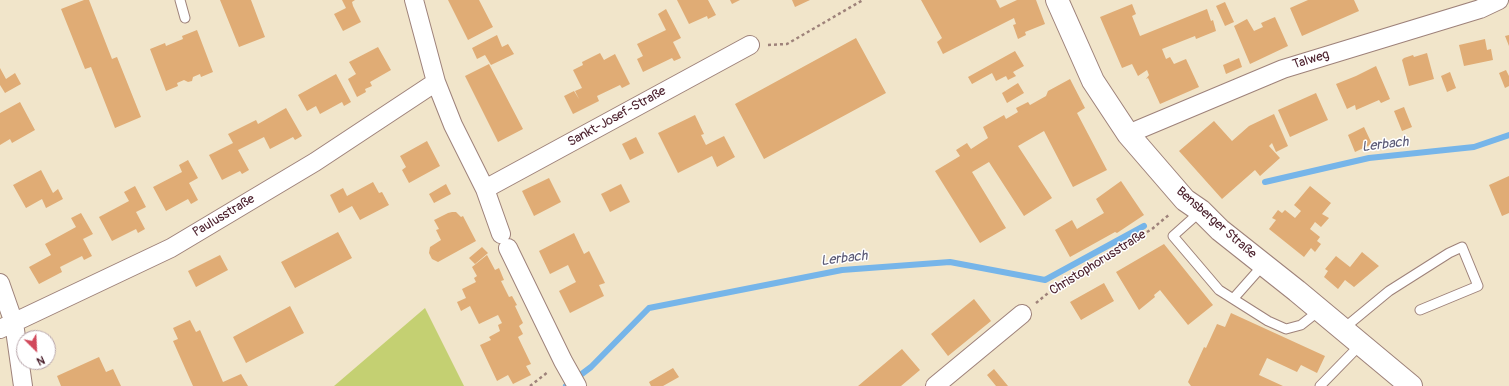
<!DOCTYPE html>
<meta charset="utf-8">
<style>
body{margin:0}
#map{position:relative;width:1509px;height:386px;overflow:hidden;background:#f1e5ca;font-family:Pangolin,sans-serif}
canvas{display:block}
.north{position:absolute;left:16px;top:330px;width:40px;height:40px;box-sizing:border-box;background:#fff;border:1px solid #b7a5aa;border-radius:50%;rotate:156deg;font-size:11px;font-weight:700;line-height:16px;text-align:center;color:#4a1f2b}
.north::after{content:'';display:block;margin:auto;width:14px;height:18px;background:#d1495b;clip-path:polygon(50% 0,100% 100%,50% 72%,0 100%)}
</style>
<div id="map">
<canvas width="1509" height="386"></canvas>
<div class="north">N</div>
</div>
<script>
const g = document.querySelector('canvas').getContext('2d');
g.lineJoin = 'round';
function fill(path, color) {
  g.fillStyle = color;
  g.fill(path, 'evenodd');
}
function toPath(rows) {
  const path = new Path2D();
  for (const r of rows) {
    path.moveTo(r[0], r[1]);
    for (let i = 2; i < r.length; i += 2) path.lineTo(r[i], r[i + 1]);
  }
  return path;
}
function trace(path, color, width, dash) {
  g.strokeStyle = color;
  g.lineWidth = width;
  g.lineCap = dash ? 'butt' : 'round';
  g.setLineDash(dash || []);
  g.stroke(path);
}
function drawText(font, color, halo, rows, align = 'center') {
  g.font = font + ' Pangolin,sans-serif';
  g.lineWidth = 3;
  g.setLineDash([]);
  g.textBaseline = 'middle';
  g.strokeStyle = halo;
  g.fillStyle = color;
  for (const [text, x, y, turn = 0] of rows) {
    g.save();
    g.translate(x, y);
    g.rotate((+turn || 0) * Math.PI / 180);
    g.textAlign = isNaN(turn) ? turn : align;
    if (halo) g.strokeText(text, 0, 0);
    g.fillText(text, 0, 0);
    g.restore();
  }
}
const green = toPath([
 [425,308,464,386,334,386]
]);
const stream = toPath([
 [1265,182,1369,158,1474,147,1509,135],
 [566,386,591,367,649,308,842,270,950,262,1045,280,1144,226]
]);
const building = toPath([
 [84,0,89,0,112,59,117,57,141,117,115,128,91,67,85,69,61,9],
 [220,0,251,0,265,37,239,47],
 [342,0,355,0,352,2,353,6,361,22,343,31,334,14,346,8],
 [448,0,479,0,493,27,468,40],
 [677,0,708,0,716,15,708,19,707,16,689,24],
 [730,0,740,0,732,4],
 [792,0,810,0,795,7],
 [921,0,996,0,1000,8,1017,0,1036,0,1045,24,1025,32,1026,35,1018,39,1013,25,1016,24,1014,18,943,54,937,42,942,38],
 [1308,0,1354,0,1359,11,1302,36,1290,8],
 [1225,2,1234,22,1225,26,1216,6],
 [1132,4,1136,14,1132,16,1140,36,1207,9,1211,21,1213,20,1216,31,1196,39,1195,36,1162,49,1166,59,1170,57,1174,64,1186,59,1199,87,1160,104,1148,78,1146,79,1149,75,1147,70,1138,76,1132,64,1122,68,1100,17],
 [666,9,681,38,673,42,681,58,674,61,672,58,643,72,637,59,643,56,637,44,666,30,658,14],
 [1275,17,1288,46,1250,64,1234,26,1247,19,1254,31,1263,27,1261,23],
 [197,30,213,72,201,77,200,74,193,77,192,81,188,82,184,80,177,83,178,86,166,91,150,49,165,43,166,46,183,39,182,36],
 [497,35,502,47,508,44,514,54,491,65,485,55,477,59,472,48],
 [1509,35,1509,46,1505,36],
 [856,38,886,93,764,159,735,104],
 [1485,39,1487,50,1491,49,1493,60,1464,66,1459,45],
 [378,47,391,70,370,82,372,86,365,89,366,92,357,97,348,79,356,74,349,62],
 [1015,51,1024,66,1013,72,1016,76,1008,80,1006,76,996,81,992,73,972,84,968,77],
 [600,53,604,60,615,54,630,84,622,88,620,85,597,96,599,101,573,114,564,96,574,91,579,99,575,91,582,88,573,70,583,65,582,62],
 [1427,53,1434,79,1409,86,1402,60,1404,58,1413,55,1414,57],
 [1239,58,1242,67,1226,74,1223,65],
 [489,64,523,129,498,142,465,76],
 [1376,66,1390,99,1381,103,1379,100,1356,110,1355,105,1347,109,1336,84,1356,76],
 [0,68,6,79,15,73,21,84,5,93,0,85],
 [1506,70,1509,76,1509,86,1505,88,1499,73],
 [1450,72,1456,88,1447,92,1441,76],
 [336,74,351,102,344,106,342,102,320,114,316,106,307,111,298,95],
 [1070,79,1085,108,1077,113,1107,170,1073,187,1044,131,1018,146,1052,198,1024,216,989,162,972,172,1006,228,980,243,935,171,960,156,956,150,967,143,971,149,988,138,983,127,1004,115,1006,119,1018,112,1016,108,1028,102,1030,105,1046,96,1048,91],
 [1018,83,1024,93,1007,103,1002,93],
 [1316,93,1328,120,1290,137,1278,110],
 [20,102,35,130,12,143,10,139,0,145,0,113],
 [1404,107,1412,127,1402,131,1394,111],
 [286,108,302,136,295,140,293,137,270,149,264,137,238,150,249,170,242,174,240,171,222,180,209,155,233,143,228,134,256,120,258,124],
 [1274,114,1288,146,1276,152,1272,143,1269,146,1280,158,1260,176,1255,170,1222,199,1179,151,1214,121,1232,141,1249,126],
 [695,115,704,134,701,135,706,145,724,136,735,157,717,167,712,156,678,173,658,133],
 [1364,127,1372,144,1355,152,1348,135],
 [636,137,644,153,630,160,622,144],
 [427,141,440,166,409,183,402,170,406,167,400,156],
 [188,160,198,178,189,183,198,200,191,204,188,199,166,211,153,187,182,172,179,165],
 [41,170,53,193,58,189,63,199,46,208,42,199,26,208,13,185],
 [1509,176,1509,213,1502,216,1489,185],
 [549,178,561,202,534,216,522,191],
 [1121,181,1144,215,1117,233,1115,232,1070,257,1055,230,1072,220,1077,229,1104,213,1096,199],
 [373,182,379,193,382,192,389,205,360,220,352,206,339,213,330,195,343,188,347,196],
 [446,184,451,194,434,203,429,194],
 [621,184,630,202,610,212,601,194],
 [135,186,146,207,136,212,145,229,138,233,136,229,112,241,99,217,129,201,124,192],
 [1310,186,1331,203,1322,214,1329,218,1321,227,1315,222,1310,229,1320,237,1317,241,1321,244,1315,252,1311,248,1304,257,1269,229,1276,220,1272,218,1278,210,1282,213,1285,210,1295,218,1301,211,1294,205],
 [452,212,456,212,461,217,463,216,476,241,438,262,432,259,429,253,430,247,441,240,436,230,439,229,434,220,448,213],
 [81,213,93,234,83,239,92,256,84,260,82,256,60,267,62,272,39,284,29,267,51,255,45,244,76,227,71,218],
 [338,232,352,258,295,288,281,262],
 [574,233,584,254,589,251,605,283,599,285,604,296,570,313,559,291,576,282,572,274,568,265,550,274,539,251],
 [1164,244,1213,305,1188,325,1160,290,1154,295,1155,297,1139,310,1116,272],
 [482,247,488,253,475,264,469,258],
 [1362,252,1379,266,1354,287,1345,280,1338,289,1324,277,1328,271,1325,269,1336,256,1350,267],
 [220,255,228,270,196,287,188,271],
 [487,255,495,270,499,268,504,280,501,281,509,297,512,296,517,305,515,306,523,323,519,326,523,334,518,337,531,364,526,366,531,375,513,384,508,375,497,381,480,345,491,340,489,337,500,331,498,325,502,323,498,315,479,324,470,306,461,311,457,302,466,298,462,289,476,282,474,278,477,276,472,267],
 [1104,283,1114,301,1081,320,1070,302],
 [974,299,991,321,948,356,931,334],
 [290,306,304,333,246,363,233,337],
 [1231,313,1325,356,1317,373,1301,365,1297,372,1267,358,1259,375,1283,386,1191,386,1188,382,1204,347,1206,348,1217,324,1225,327],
 [190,320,196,332,200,330,223,382,241,374,248,386,193,386,173,341,178,339,173,328],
 [902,349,920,370,901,386,858,386],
 [99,357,106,372,113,369,121,386,61,386,57,376],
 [673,368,679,377,663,386,651,386,649,382],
 [994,369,1008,386,996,386,987,375]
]);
const path = toPath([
 [768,45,787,44,863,0],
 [1036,303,1059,284,1152,229,1170,214],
 [530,386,548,372]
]);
const service = toPath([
 [180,0,185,18],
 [1201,211,1173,236,1219,290,1268,321,1286,329,1301,325,1320,310],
 [1233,299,1264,264],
 [1343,329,1389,291,1449,253,1462,247,1478,286,1420,310],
 [1320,386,1361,344]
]);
const minor = toPath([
 [414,0,436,82,453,125,485,189,750,45],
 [1128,134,1283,69,1480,9,1499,0],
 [485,189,501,234],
 [508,248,563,361,577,386],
 [0,283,14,323,23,386],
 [0,329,171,248,315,162,436,82],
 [935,386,1022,314]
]);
const secondary = toPath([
 [1057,0,1093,81,1128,134,1185,200,1201,211,1220,230,1297,291,1411,386]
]);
const streetNames = [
 ["Talweg",1311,60,-17],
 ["Sankt-Josef-Straße",617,117,-29],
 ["Paulusstraße",224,216,-31],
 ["Bensberger Straße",1216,223,41],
 ["Christophorusstraße",1098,263,-32]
];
const waterNames = [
 ["Lerbach",1385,145,-7],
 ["Lerbach",844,259,-7]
];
fill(green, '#c4d072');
trace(stream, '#76b5e9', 6);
fill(building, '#e0ac75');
trace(service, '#9e827a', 11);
trace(minor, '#9e827a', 20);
trace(secondary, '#9e827a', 24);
trace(path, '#9e827a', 2.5, [3, 3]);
trace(service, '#fff', 9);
trace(minor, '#fff', 18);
trace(secondary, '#fff', 22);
drawText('13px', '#4a1f2b', '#fff', streetNames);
drawText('italic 14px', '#5c5b77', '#fff', waterNames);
</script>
